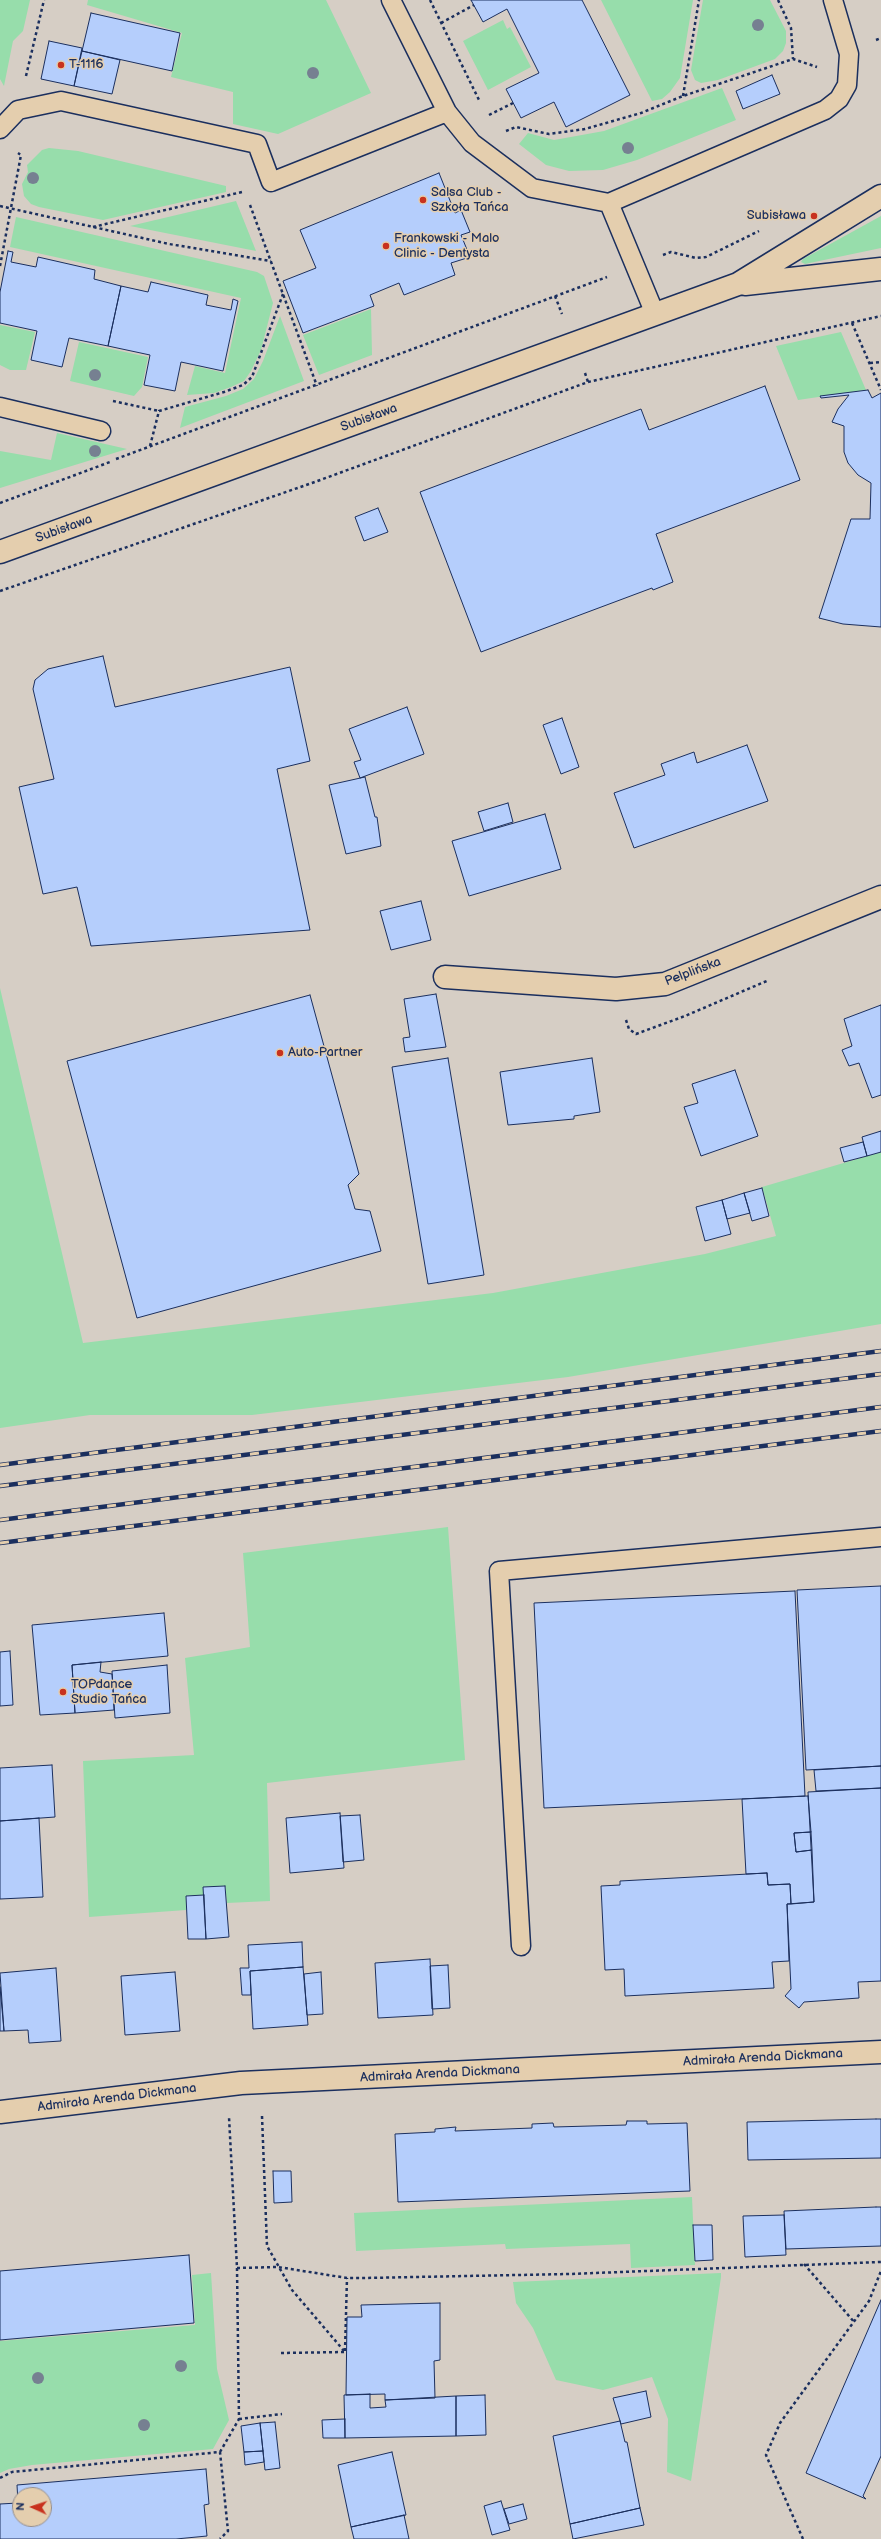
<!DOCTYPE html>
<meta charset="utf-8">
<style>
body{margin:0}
#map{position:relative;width:881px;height:2539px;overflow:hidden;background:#d6cec5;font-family:"Balsamiq Sans",sans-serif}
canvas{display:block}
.north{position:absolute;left:12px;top:2487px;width:40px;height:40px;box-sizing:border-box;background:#e4ceae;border:1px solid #948e8e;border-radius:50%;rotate:273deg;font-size:11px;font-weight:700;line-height:16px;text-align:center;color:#1b2f5e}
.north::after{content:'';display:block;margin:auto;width:14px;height:18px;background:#c8321e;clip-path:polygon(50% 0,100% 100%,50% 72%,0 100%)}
</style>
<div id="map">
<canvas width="881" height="2539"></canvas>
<div class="north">N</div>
</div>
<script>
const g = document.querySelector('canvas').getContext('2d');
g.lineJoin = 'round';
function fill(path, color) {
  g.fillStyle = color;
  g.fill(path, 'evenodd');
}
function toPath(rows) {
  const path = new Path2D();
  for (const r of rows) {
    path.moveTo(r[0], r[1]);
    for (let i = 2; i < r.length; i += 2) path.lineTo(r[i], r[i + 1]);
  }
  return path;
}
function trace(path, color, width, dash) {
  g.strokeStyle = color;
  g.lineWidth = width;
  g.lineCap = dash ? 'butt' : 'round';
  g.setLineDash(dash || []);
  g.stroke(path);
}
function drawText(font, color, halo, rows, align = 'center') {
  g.font = font + ' "Balsamiq Sans",sans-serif';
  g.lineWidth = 3;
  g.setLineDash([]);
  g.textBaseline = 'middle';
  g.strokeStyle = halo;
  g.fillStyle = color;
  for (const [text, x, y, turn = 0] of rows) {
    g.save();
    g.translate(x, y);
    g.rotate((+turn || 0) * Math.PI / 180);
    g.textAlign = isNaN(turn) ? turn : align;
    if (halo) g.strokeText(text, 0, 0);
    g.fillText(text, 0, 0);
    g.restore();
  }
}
const green = toPath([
 [0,0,30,0,23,31,13,41,4,86,0,79],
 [88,0,326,0,371,93,278,134,233,124,233,92,171,77,182,33,87,5],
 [601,0,693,0,680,78,670,92,662,99,652,101],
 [703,0,770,0,786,31,786,43,783,51,775,59,718,80,701,83,695,80,691,70],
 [503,20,507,29,510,27,531,67,488,90,463,41],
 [722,88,736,120,637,160,603,170,569,171,546,165,519,144,528,133,554,140,604,131],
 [49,148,78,151,226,186,226,192,103,220,39,207,31,204,24,196,22,184,28,172,27,165,42,150],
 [236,201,256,251,130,226],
 [881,216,881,248,805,264,801,262,803,259],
 [16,217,257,272,264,276,273,303,261,350,251,371,244,381,231,387,214,393,187,395,195,366,225,373,241,298,10,247],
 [371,309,372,355,319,375,303,335],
 [280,316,304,381,180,428,185,407,226,396,243,389,254,379,263,361],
 [0,325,35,332,26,370,10,370,0,365],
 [841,332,866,390,798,400,776,346],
 [79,342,148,357,142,387,134,396,70,381],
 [57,433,127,449,0,488,0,451,51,460],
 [0,988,83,1343,493,1293,705,1254,776,1236,762,1187,881,1152,881,1324,568,1377,252,1415,90,1415,0,1428],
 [448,1527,465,1760,267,1783,270,1901,227,1903,225,1886,204,1887,204,1895,186,1896,186,1910,89,1917,83,1761,194,1755,185,1658,250,1647,243,1553],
 [692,2197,695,2265,631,2268,630,2244,506,2249,505,2244,356,2251,354,2213],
 [211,2273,217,2369,229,2420,213,2449,32,2465,9,2469,0,2473,0,2341,195,2325,192,2275],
 [721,2273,721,2277,691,2481,667,2472,668,2419,652,2377,603,2390,556,2380,533,2328,516,2303,513,2282]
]);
const building = toPath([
 [471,0,582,0,630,95,566,127,554,102,521,118,506,89,539,73,507,9,483,22,471,0],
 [91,13,180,33,172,71,82,51,91,13],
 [49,41,82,48,74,86,41,79,49,41],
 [82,51,120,60,112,94,74,86,82,51],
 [772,75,780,94,743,109,736,91,772,75],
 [439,173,455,213,461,210,470,232,461,235,470,257,451,263,455,275,404,295,399,283,370,295,374,306,303,333,283,281,316,268,300,230,439,173],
 [8,251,13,252,11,262,36,267,38,257,95,270,94,279,121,286,108,346,69,338,62,367,31,360,37,331,0,323,0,292,8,251],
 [151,282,208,295,206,305,231,310,233,299,238,301,223,371,181,362,175,391,144,385,150,355,108,346,121,286,148,292,151,282],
 [765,386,800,480,656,534,673,582,653,590,652,588,481,652,420,492,641,409,649,430,765,386],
 [868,390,872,398,881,393,881,627,843,624,819,618,851,519,870,519,871,483,858,475,848,463,844,452,844,426,832,422,838,409,849,395,821,398,820,396,868,390],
 [378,508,388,532,364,541,355,517,378,508],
 [103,656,115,707,290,667,310,761,277,769,310,930,91,946,77,887,43,894,19,787,54,779,33,689,35,680,48,669,103,656],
 [407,707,424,754,360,778,354,762,361,760,349,729,407,707],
 [562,718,579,767,561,774,543,725,562,718],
 [747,745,768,801,634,848,614,793,665,775,661,764,694,752,697,763,747,745],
 [365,777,375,817,377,817,381,846,346,854,329,785,365,777],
 [508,803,513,822,484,831,478,812,508,803],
 [545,814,561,869,469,896,452,841,545,814],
 [421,901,431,940,391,950,380,911,421,901],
 [436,994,446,1047,405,1052,403,1038,410,1037,404,999,436,994],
 [310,995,359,1174,348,1185,355,1209,370,1211,381,1251,137,1318,67,1061,310,995],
 [881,1005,881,1095,872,1098,859,1063,849,1066,842,1050,852,1046,844,1019,881,1005],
 [448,1058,484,1275,428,1284,392,1067,448,1058],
 [592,1058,600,1112,574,1116,574,1119,508,1125,500,1072,592,1058],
 [735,1070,758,1136,701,1156,684,1107,698,1103,692,1084,735,1070],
 [881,1131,881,1152,867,1156,862,1137,881,1131],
 [863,1142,867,1156,844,1162,840,1148,863,1142],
 [762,1188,769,1216,752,1221,744,1193,762,1188],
 [744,1193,750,1213,727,1219,722,1200,744,1193],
 [722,1200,731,1234,705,1241,696,1207,722,1200],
 [881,1586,881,1766,806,1770,797,1590,881,1586],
 [795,1591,805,1796,544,1808,534,1603,795,1591],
 [164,1613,168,1656,72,1665,75,1713,40,1715,32,1625,164,1613],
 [10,1651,13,1705,0,1706,0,1652,10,1651],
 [101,1662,100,1672,112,1674,114,1710,75,1713,72,1665,101,1662],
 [167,1665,170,1713,115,1718,112,1671,167,1665],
 [52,1765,55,1817,0,1821,0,1768,52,1765],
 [881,1766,881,1788,816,1791,814,1770,881,1766],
 [881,1788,881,1981,858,1982,859,1998,804,2002,799,2008,785,1996,791,1989,787,1904,814,1902,808,1792,881,1788],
 [808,1796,811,1832,794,1833,796,1852,812,1850,814,1902,791,1904,790,1884,768,1885,767,1873,746,1874,742,1799,808,1796],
 [340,1813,344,1868,290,1873,286,1818,340,1813],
 [360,1815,364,1860,343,1862,340,1816,360,1815],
 [39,1818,43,1897,0,1899,0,1821,39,1818],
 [811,1832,812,1850,796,1852,794,1833,811,1832],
 [767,1873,768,1885,790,1884,791,1904,787,1904,789,1961,772,1962,774,1988,625,1996,624,1969,605,1970,601,1886,620,1885,620,1881,767,1873],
 [225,1886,229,1937,206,1939,203,1887,225,1886],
 [204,1895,206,1939,188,1939,186,1896,204,1895],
 [302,1942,303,1967,250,1971,251,1995,242,1995,240,1968,249,1968,248,1945,302,1942],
 [430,1959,433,2015,378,2018,375,1963,430,1959],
 [448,1965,450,2008,432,2009,430,1966,448,1965],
 [303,1967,308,2025,253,2029,250,1971,303,1967],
 [56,1968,61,2041,29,2043,28,2030,4,2031,0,1973,56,1968],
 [175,1972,180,2031,125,2035,121,1976,175,1972],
 [321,1972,323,2014,307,2015,304,1974,321,1972],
 [0,1987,4,2031,0,2031,0,1987],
 [876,2119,881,2119,881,2158,748,2160,747,2122,876,2119],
 [627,2121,647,2121,647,2124,687,2123,690,2191,398,2202,395,2134,435,2132,435,2129,456,2127,455,2131,532,2128,532,2124,553,2123,554,2127,626,2125,627,2121],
 [273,2171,291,2171,292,2202,274,2203,273,2171],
 [876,2207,881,2207,881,2246,786,2249,784,2211,876,2207],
 [784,2215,786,2255,745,2257,743,2216,784,2215],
 [693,2225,712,2225,713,2260,695,2261,693,2225],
 [189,2255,194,2323,0,2340,0,2271,189,2255],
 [881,2300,881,2456,863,2496,866,2499,806,2473,881,2300],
 [440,2303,440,2360,434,2361,435,2398,385,2400,385,2394,346,2395,347,2317,362,2317,361,2305,440,2303],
 [646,2391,651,2417,621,2424,613,2398,646,2391],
 [370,2394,370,2408,386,2407,385,2400,456,2396,456,2436,345,2438,344,2395,370,2394],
 [485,2395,486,2435,456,2436,456,2396,485,2395],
 [345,2419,345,2438,323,2438,322,2420,345,2419],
 [620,2421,625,2442,627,2442,640,2508,570,2524,553,2436,620,2421],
 [275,2422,280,2468,265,2470,260,2423,275,2422],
 [260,2423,263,2451,244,2452,241,2426,260,2423],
 [263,2451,264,2462,245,2465,244,2452,263,2451],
 [392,2452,406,2515,351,2527,338,2465,392,2452],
 [206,2469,209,2504,204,2505,207,2536,176,2539,0,2539,0,2504,18,2503,17,2485,206,2469],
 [20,2495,44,2495,44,2519,20,2519,20,2495],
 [501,2501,510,2530,492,2535,484,2506,501,2501],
 [523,2504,527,2519,509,2524,504,2509,523,2504],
 [640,2508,644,2525,573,2539,570,2524,640,2508],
 [404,2515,409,2539,354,2539,351,2527,404,2515]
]);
const path = toPath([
 [430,0,480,102],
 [778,0,791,28,793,59],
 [441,23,474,5],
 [876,40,881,38],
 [26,76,44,0],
 [683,96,699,0],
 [489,115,513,103],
 [506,131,516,127,549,134,585,129,641,113,683,96,793,59,817,67],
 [250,205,317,386],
 [0,206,169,244,271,261],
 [93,227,242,192],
 [663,255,671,252,696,258,706,257,759,231],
 [0,266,21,155,18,153],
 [555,296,562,314],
 [852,323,881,390],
 [870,363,881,362],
 [585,373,588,382],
 [113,401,159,411],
 [150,446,159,411,224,392,243,385,252,377,283,294],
 [116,459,607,277],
 [0,503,110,462],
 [0,591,312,483,588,382,881,316],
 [626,1020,629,1029,636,1034,685,1016,769,980],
 [262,2116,267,2246,292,2290,345,2352],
 [804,2264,855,2323],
 [237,2268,278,2267,347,2278,364,2278,569,2274,881,2262],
 [345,2351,347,2278],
 [281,2353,345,2352],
 [239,2419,282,2414],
 [220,2452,239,2419,237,2268,229,2117],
 [0,2478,12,2472,220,2452,228,2531,220,2539],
 [803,2539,766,2455,780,2423,869,2301,881,2271]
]);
const service = toPath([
 [391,0,447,112,472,143,532,188,609,203,825,110,839,99,847,85,849,54,833,0],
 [0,129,18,110,61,101,257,144,271,182,447,112],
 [609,203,655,314],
 [0,407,101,431],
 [521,1946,499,1571,881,1537]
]);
const minor = toPath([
 [745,284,881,269],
 [0,552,738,284,881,196],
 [445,977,616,989,665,984,881,897],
 [0,2112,241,2083,881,2052]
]);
const rail = toPath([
 [0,1465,881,1351],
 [0,1486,881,1374],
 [0,1520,881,1407],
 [0,1543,881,1431]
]);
const trees = [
 [758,25],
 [313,73],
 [628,148],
 [33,178],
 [95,375],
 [95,451],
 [181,2366],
 [38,2378],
 [144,2425]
];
const markers = [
 [61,65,4,"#c8321e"],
 [423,200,4,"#c8321e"],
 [814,216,4,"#c8321e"],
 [386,246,4,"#c8321e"],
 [280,1053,4,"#c8321e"],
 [63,1692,4,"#c8321e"]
];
const poiNames = [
 ["T-1116",69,65],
 ["Salsa Club -",431,193],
 ["Szkoła Tańca",431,208],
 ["Subisława",806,216,"right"],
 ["Frankowski - Malo",394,239],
 ["Clinic - Dentysta",394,254],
 ["Auto-Partner",288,1053],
 ["TOPdance",71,1685],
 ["Studio Tańca",71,1700]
];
const streetNames = [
 ["Subisława",369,418,-20],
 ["Subisława",64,529,-20],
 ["Pelplińska",693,972,-21],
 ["Admirała Arenda Dickmana",763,2058,-3],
 ["Admirała Arenda Dickmana",440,2074,-3],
 ["Admirała Arenda Dickmana",117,2098,-7]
];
fill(green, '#97ddab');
fill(building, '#b5cefc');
trace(building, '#1b2f5e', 1);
trace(service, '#1b2f5e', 21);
trace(minor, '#1b2f5e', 25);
trace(path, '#1b2f5e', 2.5, [3, 3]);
trace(service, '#e4ceae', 18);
trace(minor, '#e4ceae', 22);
trace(rail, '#1b2f5e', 4.5);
trace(rail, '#e4ceae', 3, [9]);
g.fillStyle = '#768091';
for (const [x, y] of trees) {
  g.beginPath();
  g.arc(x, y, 6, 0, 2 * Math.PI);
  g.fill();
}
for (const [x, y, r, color] of markers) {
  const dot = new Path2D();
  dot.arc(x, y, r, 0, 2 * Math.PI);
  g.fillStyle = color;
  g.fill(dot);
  trace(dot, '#e4ceae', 1.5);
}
drawText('13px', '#1b2f5e', '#e4ceae', poiNames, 'left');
drawText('13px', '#1b2f5e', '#e4ceae', streetNames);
</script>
